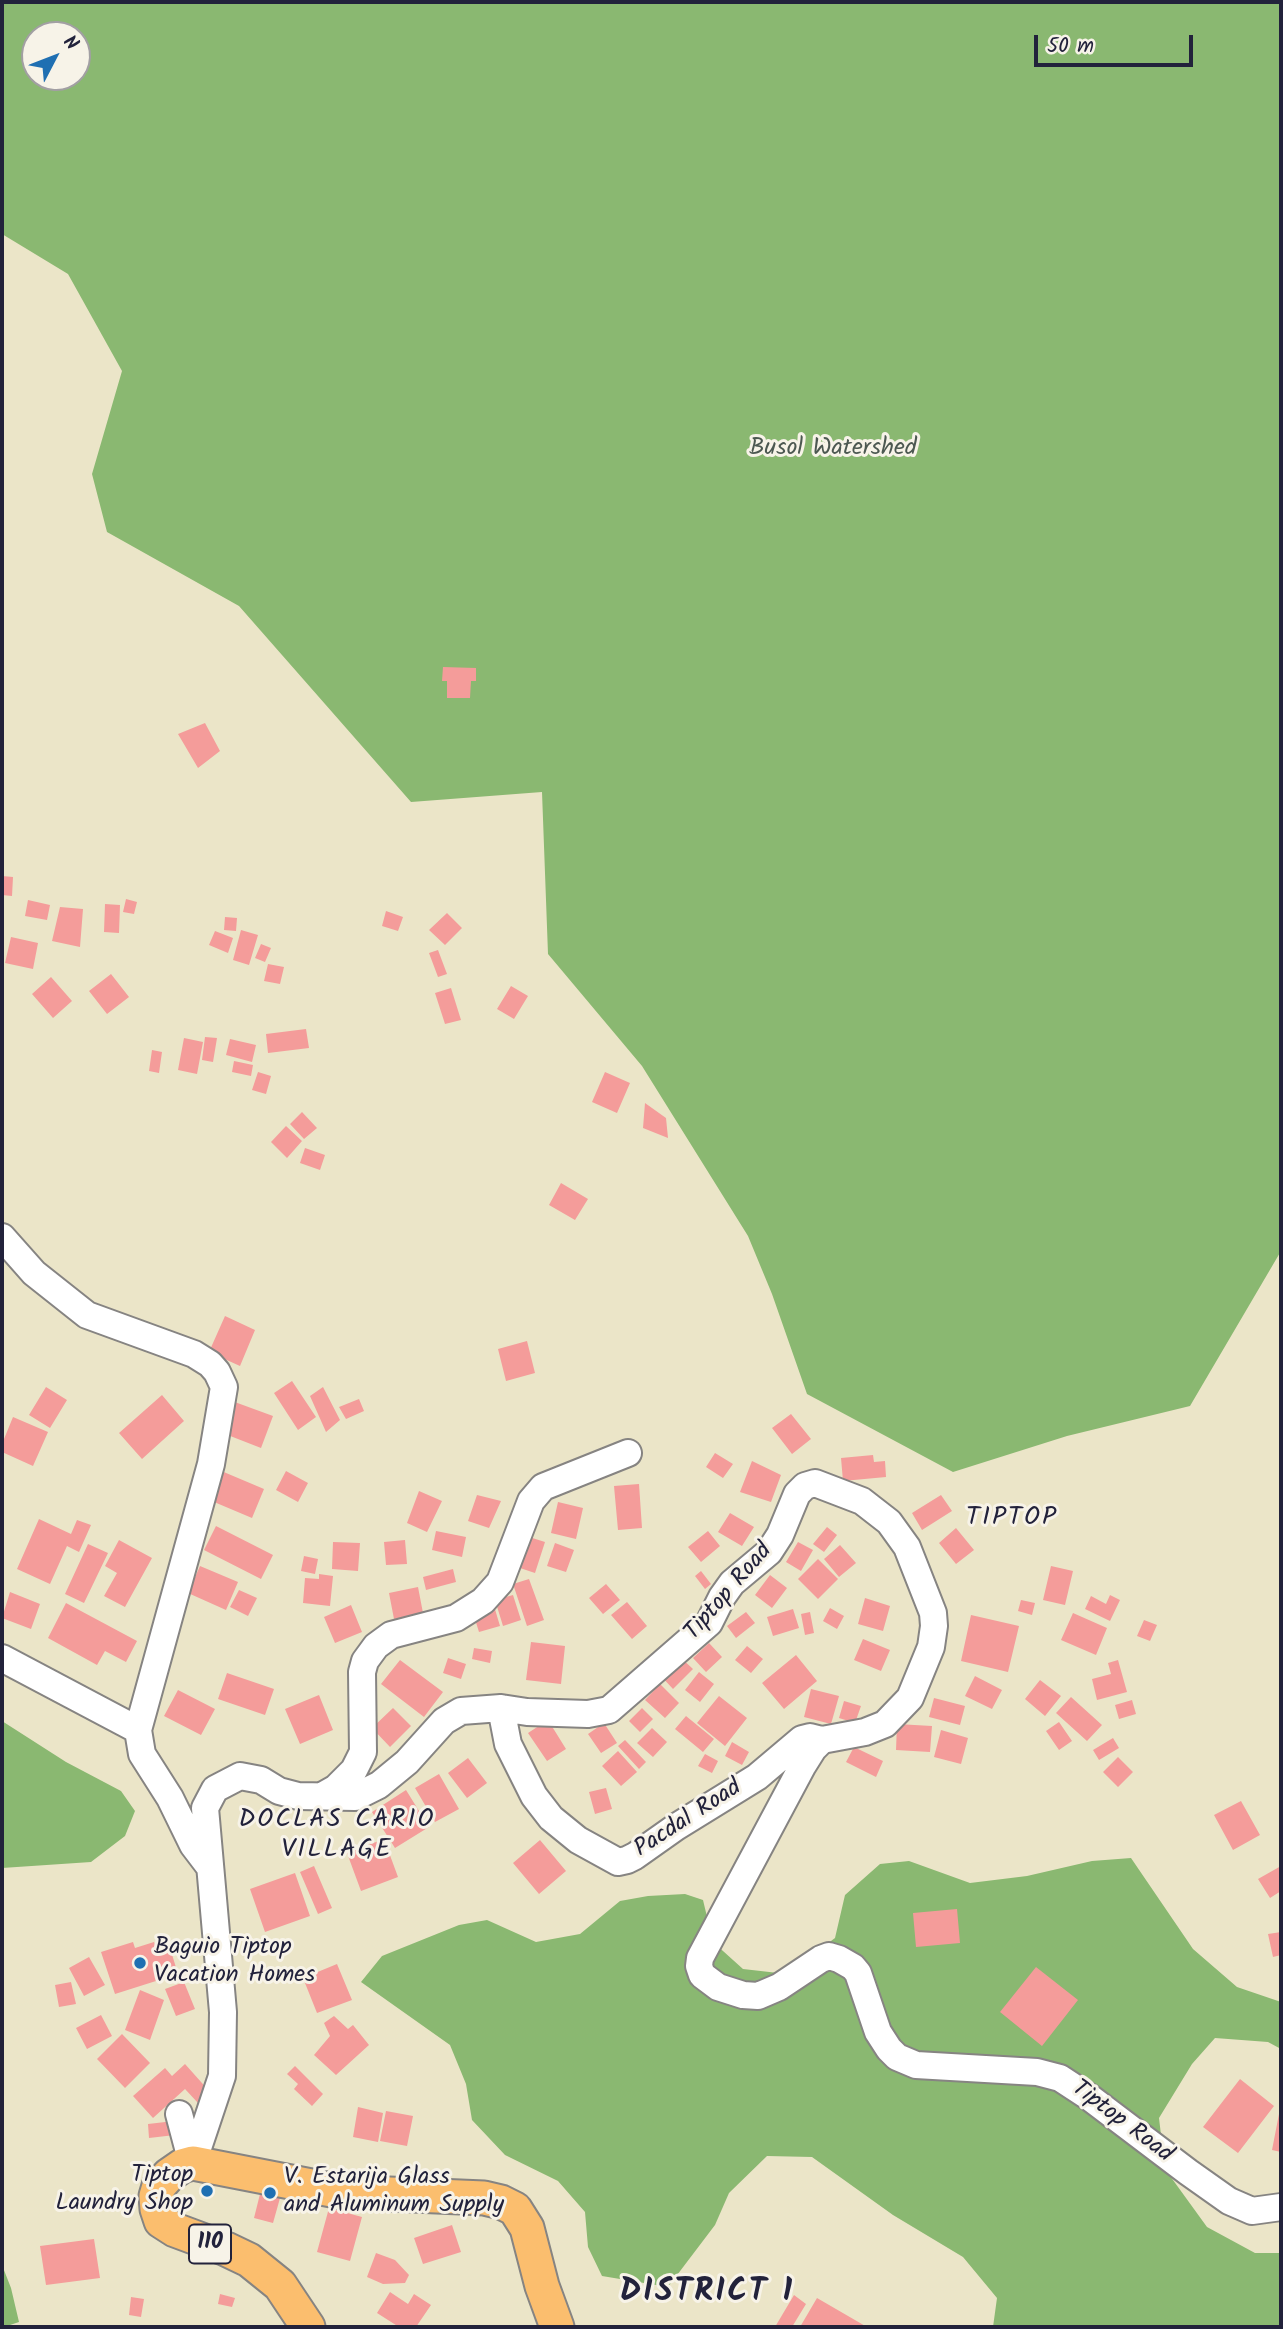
<!DOCTYPE html>
<style>
body{margin:0}
#map{position:relative;width:1283px;height:2329px;overflow:hidden;background:#ebe5c8;font-family:Kalam,sans-serif}
canvas{display:block}
.frame{position:absolute;inset:0;border:4px solid #22223b;pointer-events:none}
.north{position:absolute;left:21px;top:21px;width:70px;height:70px;box-sizing:border-box;background:#f7f3e8;border:2px solid #a29fa3;border-radius:50%;rotate:48deg;font-size:19px;font-weight:700;line-height:28px;text-align:center;color:#22223b}
.north::after{content:'';display:block;margin:auto;width:24px;height:32px;background:#1f6fb2;clip-path:polygon(50% 0,100% 100%,50% 72%,0 100%)}
.scale{position:absolute;left:1034px;top:35px;width:159px;height:32px;box-sizing:border-box;border:4px solid #22223b;border-top:0;padding-left:9px;font-size:21px;line-height:24px;white-space:nowrap;color:#22223b;-webkit-text-stroke:5px #f7f3e8;paint-order:stroke}
</style>
<div id="map">
<canvas width="1283" height="2329"></canvas>
<div class="frame"></div>
<div class="north">N</div>
<div class="scale">50 m</div>
</div>
<script>
const g = document.querySelector('canvas').getContext('2d');
g.lineJoin = 'round';
function fill(path, color) {
  g.fillStyle = color;
  g.fill(path, 'evenodd');
}
function toPath(rows) {
  const path = new Path2D();
  for (const r of rows) {
    path.moveTo(r[0], r[1]);
    for (let i = 2; i < r.length; i += 2) path.lineTo(r[i], r[i + 1]);
  }
  return path;
}
function trace(path, color, width, dash) {
  g.strokeStyle = color;
  g.lineWidth = width;
  g.lineCap = dash ? 'butt' : 'round';
  g.setLineDash(dash || []);
  g.stroke(path);
}
function drawText(font, color, halo, rows, align = 'center') {
  g.font = font + ' Kalam,sans-serif';
  g.lineWidth = 6;
  g.setLineDash([]);
  g.textBaseline = 'middle';
  g.strokeStyle = halo;
  g.fillStyle = color;
  for (const [text, x, y, turn = 0] of rows) {
    g.save();
    g.translate(x, y);
    g.rotate((+turn || 0) * Math.PI / 180);
    g.textAlign = isNaN(turn) ? turn : align;
    if (halo) g.strokeText(text, 0, 0);
    g.fillText(text, 0, 0);
    g.restore();
  }
}
const forest = toPath([
 [2,2,1281,2,1281,1251,1190,1406,1067,1436,953,1472,807,1394,772,1294,748,1236,642,1066,548,954,542,792,411,802,239,606,107,532,92,474,122,371,68,274,2,234],
 [35,35,77,35,77,77,35,77],
 [2,1721,66,1762,121,1791,135,1811,125,1836,91,1862,2,1868],
 [1131,1858,1193,1949,1237,1987,1281,2002,1281,2049,1268,2042,1215,2038,1192,2064,1159,2118,1165,2169,1207,2227,1255,2253,1281,2253,1281,2327,993,2327,997,2298,963,2257,893,2215,812,2157,767,2156,729,2193,715,2225,668,2287,602,2276,588,2247,585,2212,558,2181,505,2155,472,2120,466,2084,450,2045,361,1982,382,1956,459,1925,487,1920,536,1942,580,1934,620,1901,648,1896,685,1894,703,1900,713,1942,743,1969,787,1974,835,1938,845,1895,880,1864,909,1861,970,1883,1027,1876,1092,1861],
 [2,2265,11,2288,19,2322,4,2327,2,2327]
]);
const building = toPath([
 [443,667,476,668,476,681,471,681,470,698,447,698,447,681,442,681],
 [205,723,220,751,198,768,178,734],
 [2,876,13,877,12,896,2,895],
 [126,899,137,902,134,914,123,912],
 [28,900,50,905,47,920,25,916],
 [105,904,120,905,119,933,104,932],
 [60,907,83,909,80,947,52,941],
 [386,911,403,917,398,931,382,926],
 [447,913,462,928,445,945,429,930],
 [225,917,237,918,236,931,224,930],
 [241,930,258,935,249,965,233,960],
 [215,931,233,938,228,953,209,945],
 [11,937,38,943,33,969,5,963],
 [261,944,271,948,265,962,255,958],
 [438,950,447,974,438,977,429,953],
 [268,964,284,967,280,984,264,981],
 [111,974,129,997,107,1014,89,991],
 [51,977,72,1001,53,1018,32,994],
 [511,986,528,996,514,1019,497,1009],
 [451,988,461,1020,445,1024,435,993],
 [306,1029,309,1048,268,1053,266,1034],
 [205,1037,217,1038,213,1062,202,1060],
 [184,1038,203,1042,197,1074,178,1070],
 [230,1039,256,1045,252,1062,226,1055],
 [152,1050,162,1052,159,1073,149,1071],
 [234,1061,253,1065,251,1076,232,1072],
 [258,1072,271,1076,266,1094,252,1090],
 [605,1072,630,1083,617,1113,592,1102],
 [645,1103,666,1118,668,1138,643,1128],
 [302,1112,317,1128,304,1139,290,1124],
 [286,1126,302,1141,287,1158,271,1142],
 [305,1148,325,1155,320,1170,300,1163],
 [561,1183,588,1199,575,1220,549,1205],
 [225,1316,255,1330,240,1366,209,1352],
 [527,1341,535,1373,506,1381,498,1349],
 [292,1381,316,1417,298,1430,274,1393],
 [46,1387,67,1400,50,1428,29,1415],
 [323,1387,340,1420,326,1432,310,1396],
 [162,1395,184,1421,142,1459,119,1433],
 [359,1399,364,1411,346,1419,339,1407],
 [232,1401,273,1416,261,1448,220,1432],
 [791,1414,811,1439,792,1454,772,1428],
 [13,1417,48,1432,33,1466,2,1452,2,1444],
 [715,1453,733,1464,723,1478,706,1467],
 [873,1455,874,1462,885,1461,886,1477,843,1481,841,1458],
 [752,1461,781,1475,771,1502,740,1492],
 [219,1470,264,1489,252,1518,207,1499],
 [286,1471,308,1483,298,1502,276,1490],
 [639,1484,642,1528,618,1530,614,1486],
 [419,1491,442,1501,427,1532,407,1523],
 [477,1495,501,1501,489,1528,468,1521],
 [941,1495,952,1511,922,1530,912,1513],
 [558,1502,583,1508,576,1539,551,1533],
 [730,1513,754,1527,742,1546,718,1532],
 [39,1519,71,1534,77,1520,91,1525,79,1552,67,1546,50,1584,17,1569],
 [216,1526,273,1555,261,1579,204,1550],
 [827,1527,837,1535,824,1552,813,1544],
 [956,1528,974,1550,956,1564,939,1543],
 [436,1531,466,1537,462,1557,432,1550],
 [708,1531,720,1546,701,1562,688,1547],
 [526,1536,545,1542,535,1573,517,1567],
 [119,1540,152,1558,125,1607,104,1596,117,1573,105,1566],
 [405,1540,407,1564,386,1565,384,1542],
 [333,1542,360,1543,358,1571,332,1569],
 [798,1542,813,1550,801,1571,786,1562],
 [555,1543,574,1550,566,1572,547,1566],
 [88,1544,108,1553,84,1603,65,1594],
 [840,1545,856,1563,839,1577,824,1559],
 [304,1556,318,1559,315,1574,301,1571],
 [818,1559,838,1579,818,1599,798,1579],
 [200,1566,238,1582,226,1610,188,1593],
 [1051,1566,1073,1571,1065,1605,1043,1600],
 [453,1569,456,1582,426,1590,423,1577],
 [701,1571,711,1584,705,1589,695,1576],
 [319,1574,333,1576,330,1606,303,1603,305,1578,319,1579],
 [770,1575,787,1588,772,1608,755,1595],
 [529,1579,544,1620,527,1626,513,1584],
 [606,1584,620,1600,603,1614,589,1598],
 [418,1587,423,1613,394,1619,389,1593],
 [239,1590,257,1598,248,1616,230,1607],
 [10,1592,40,1604,31,1629,2,1618],
 [513,1595,521,1620,503,1626,495,1600],
 [1110,1595,1120,1600,1110,1621,1085,1609,1091,1596,1106,1604],
 [865,1598,890,1606,883,1631,858,1624],
 [1021,1600,1035,1603,1032,1615,1018,1611],
 [627,1602,647,1626,632,1639,611,1615],
 [66,1603,137,1641,126,1662,105,1651,97,1665,48,1638],
 [351,1605,362,1632,335,1643,324,1617],
 [494,1606,500,1626,479,1632,473,1613],
 [830,1608,844,1616,837,1629,823,1621],
 [793,1609,799,1628,773,1636,767,1617],
 [746,1612,755,1623,736,1638,727,1626],
 [810,1612,814,1633,805,1635,801,1614],
 [1073,1613,1107,1628,1096,1655,1061,1640],
 [971,1615,1019,1626,1008,1672,961,1661],
 [1144,1620,1157,1625,1150,1641,1137,1636],
 [863,1639,890,1650,881,1671,854,1660],
 [531,1642,565,1646,561,1684,526,1680],
 [709,1643,722,1657,706,1672,693,1658],
 [747,1646,763,1659,751,1673,735,1660],
 [474,1648,492,1651,490,1663,472,1659],
 [796,1655,817,1681,784,1709,762,1683],
 [679,1656,693,1669,673,1689,660,1675],
 [448,1658,466,1664,461,1679,443,1673],
 [400,1660,443,1692,424,1717,381,1684],
 [1118,1660,1127,1692,1097,1700,1092,1679,1111,1674,1108,1663],
 [699,1672,714,1684,700,1702,685,1690],
 [227,1673,274,1689,265,1715,218,1699],
 [975,1676,1002,1690,992,1709,965,1696],
 [1040,1680,1061,1696,1045,1716,1025,1699],
 [660,1684,679,1703,665,1718,645,1700],
 [811,1689,839,1696,831,1724,804,1717],
 [178,1690,215,1709,201,1735,164,1716],
 [319,1695,333,1730,300,1744,285,1709],
 [719,1696,747,1718,725,1746,697,1723],
 [1071,1697,1102,1725,1087,1741,1056,1713],
 [934,1698,965,1706,960,1725,929,1717],
 [1132,1700,1136,1714,1119,1719,1115,1705],
 [844,1701,861,1706,855,1723,839,1718],
 [393,1708,411,1726,390,1747,372,1728],
 [642,1708,653,1719,640,1732,629,1721],
 [686,1716,714,1739,703,1752,675,1729],
 [548,1720,566,1749,547,1761,528,1733],
 [1059,1722,1072,1741,1059,1750,1046,1731],
 [604,1723,617,1743,601,1753,588,1734],
 [897,1724,932,1726,930,1752,896,1750],
 [652,1728,667,1742,653,1757,637,1743],
 [941,1730,968,1738,961,1764,934,1757],
 [1113,1738,1119,1748,1099,1760,1093,1750],
 [625,1740,646,1762,639,1769,618,1746],
 [732,1742,749,1752,742,1765,725,1756],
 [854,1747,883,1761,876,1777,846,1762],
 [618,1751,637,1772,621,1786,602,1766],
 [705,1754,718,1761,712,1773,698,1766],
 [1118,1757,1133,1772,1118,1787,1103,1772],
 [468,1758,487,1783,467,1798,448,1773],
 [439,1774,459,1809,435,1822,415,1788],
 [606,1788,612,1809,595,1814,589,1792],
 [406,1790,429,1827,395,1848,372,1812],
 [1241,1801,1260,1835,1233,1850,1214,1815],
 [384,1839,398,1877,361,1891,347,1853],
 [540,1840,566,1871,539,1894,513,1863],
 [314,1866,332,1908,318,1914,300,1872],
 [1281,1866,1281,1891,1270,1898,1258,1879],
 [295,1873,310,1916,265,1932,250,1889],
 [957,1909,960,1943,916,1947,913,1913],
 [1281,1932,1281,1955,1273,1957,1268,1934],
 [133,1942,135,1948,154,1942,157,1952,170,1948,178,1974,115,1994,101,1952],
 [89,1957,105,1985,84,1996,69,1968],
 [337,1964,352,2000,317,2013,303,1978],
 [1036,1967,1078,2000,1042,2046,1000,2012],
 [71,1982,76,2004,59,2007,55,1985],
 [184,1982,195,2009,176,2016,165,1989],
 [140,1990,164,2000,150,2040,125,2030],
 [101,2015,112,2036,87,2049,76,2028],
 [334,2016,348,2029,353,2025,369,2045,336,2075,314,2055,330,2036,324,2023],
 [122,2034,150,2063,125,2088,97,2059],
 [185,2064,210,2092,198,2103,185,2089,153,2118,133,2096,165,2068,172,2076],
 [295,2066,323,2094,312,2106,294,2089,298,2084,287,2074],
 [1240,2079,1274,2106,1238,2153,1203,2127],
 [358,2107,383,2113,378,2142,353,2137],
 [386,2111,413,2116,407,2146,380,2141],
 [1279,2114,1281,2114,1281,2152,1272,2150],
 [174,2121,175,2135,149,2138,148,2124],
 [262,2186,282,2191,273,2223,254,2218],
 [329,2208,362,2217,350,2261,317,2252],
 [452,2225,461,2252,423,2264,414,2238],
 [94,2239,100,2278,46,2285,40,2246],
 [376,2253,395,2260,409,2275,405,2283,383,2284,367,2277],
 [390,2292,408,2304,414,2294,431,2305,416,2327,399,2327,377,2313],
 [220,2294,235,2298,232,2307,218,2304],
 [794,2295,806,2304,792,2327,775,2327],
 [131,2297,144,2299,141,2317,129,2315],
 [817,2298,867,2327,800,2327]
]);
const minor = toPath([
 [2,1237,34,1273,87,1315,194,1354,210,1364,217,1372,224,1387,211,1464,138,1730,142,1754,170,1798,193,1845,209,1866],
 [2,1658,138,1730],
 [501,1708,508,1744,534,1796,551,1818,578,1840,618,1862,627,1860,635,1856,676,1827,757,1777,802,1739,810,1737,822,1740],
 [320,1797,336,1788,354,1770,363,1752,362,1672,365,1661,376,1646,391,1635,456,1618,483,1601,500,1582,531,1501,543,1487,628,1453],
 [179,2114,192,2163],
 [193,2163,222,2076,223,2012,205,1808,215,1789,240,1776,261,1780,279,1791,298,1796,355,1797,379,1785,407,1762,444,1721,461,1711,501,1708,527,1712,588,1714,609,1710,709,1623,722,1597,732,1583,769,1552,780,1535,797,1494,805,1486,815,1483,862,1501,889,1522,907,1547,933,1613,934,1626,931,1647,910,1698,885,1724,865,1732,822,1740,813,1749,803,1765,700,1958,699,1966,702,1975,718,1987,743,1995,758,1996,779,1987,821,1959,829,1956,839,1959,853,1967,858,1973,878,2032,889,2049,897,2057,916,2065,1037,2072,1060,2078,1089,2097,1188,2172,1229,2201,1252,2211,1281,2207]
]);
const major = toPath([
 [308,2327,280,2285,249,2260,226,2249,175,2230,161,2221,157,2209,156,2196,159,2186,169,2175,182,2166,193,2163,342,2192,484,2198,501,2202,515,2209,527,2228,542,2286,557,2327]
]);
const markers = [
 [140,1963,7,"#1f6fb2"],
 [207,2191,7,"#1f6fb2"],
 [270,2193,7,"#1f6fb2"]
];
const shields = [
 [210,2244,42]
];
const shieldNames = [
 ["110",210,2244]
];
const parkNames = [
 ["Busol Watershed",833,450]
];
const streetNames = [
 ["Tiptop Road",730,1593,-49],
 ["Pacdal Road",689,1820,-33],
 ["Tiptop Road",1121,2123,37]
];
const poiNames = [
 ["Baguio Tiptop",154,1949],
 ["Vacation Homes",154,1977],
 ["Tiptop",193,2177,"right"],
 ["Laundry Shop",193,2205,"right"],
 ["V. Estarija Glass",284,2179],
 ["and Aluminum Supply",284,2207]
];
const neighbourhoodNames = [
 ["TIPTOP",1012,1520],
 ["DOCLAS CARIO",337,1822],
 ["VILLAGE",337,1852]
];
const districtNames = [
 ["DISTRICT 1",707,2295]
];
fill(forest, '#8ab871');
fill(building, '#f49c9a');
trace(minor, '#868482', 30);
trace(major, '#868482', 37);
trace(minor, '#fff', 26);
trace(major, '#fbbe6e', 33);
for (const [x, y, r, color] of markers) {
  const dot = new Path2D();
  dot.arc(x, y, r, 0, 2 * Math.PI);
  g.fillStyle = color;
  g.fill(dot);
  trace(dot, '#f7f3e8', 2.5);
}
for (const [x, y, w] of shields) {
  const box = new Path2D();
  box.roundRect(x - w / 2, y - 19.5, w, 39, 5);
  g.fillStyle = '#f7f3e8';
  g.fill(box);
  trace(box, '#22223b', 2);
}
drawText('bold 23px', '#22223b', null, shieldNames);
drawText('24px', '#4c5851', '#f7f3e8', parkNames);
drawText('24px', '#22223b', '#f7f3e8', streetNames);
drawText('24px', '#22223b', '#f7f3e8', poiNames, 'left');
g.letterSpacing = '2px';
drawText('26px', '#22223b', '#f7f3e8', neighbourhoodNames);
g.letterSpacing = '0px';
g.letterSpacing = '2px';
drawText('bold 32px', '#22223b', '#f7f3e8', districtNames);
g.letterSpacing = '0px';
</script>
